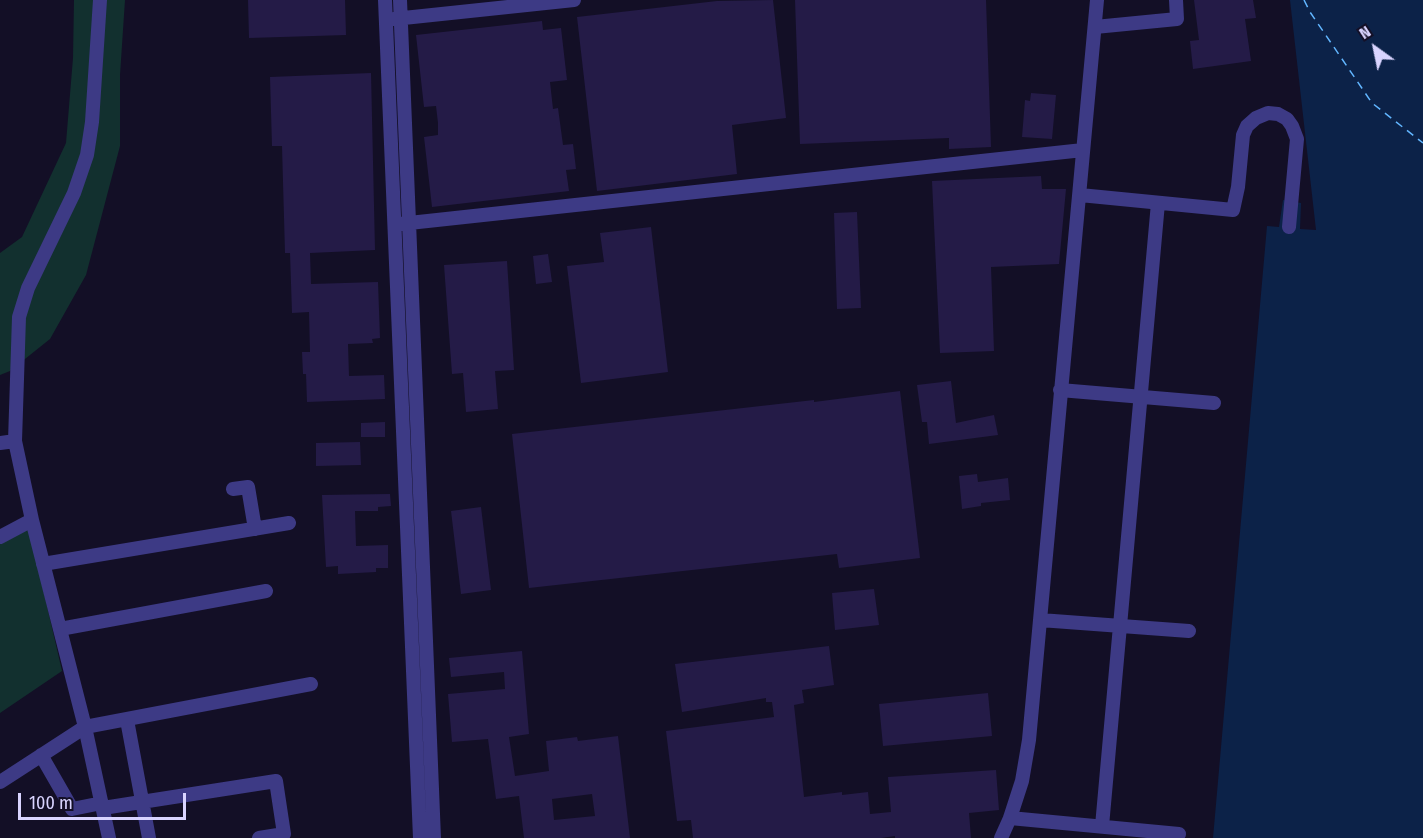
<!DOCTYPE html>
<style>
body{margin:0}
#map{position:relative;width:1423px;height:838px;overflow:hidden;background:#130f26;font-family:"Fira Sans Condensed",sans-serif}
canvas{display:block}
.north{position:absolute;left:1345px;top:18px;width:60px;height:60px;-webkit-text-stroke:4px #130f26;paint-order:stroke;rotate:327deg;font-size:16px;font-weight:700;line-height:24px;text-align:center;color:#d9d4ff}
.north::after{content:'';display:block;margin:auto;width:21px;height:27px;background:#d9d4ff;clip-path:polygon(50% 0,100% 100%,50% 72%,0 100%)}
.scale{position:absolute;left:18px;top:793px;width:168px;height:27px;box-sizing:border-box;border:3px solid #d9d4ff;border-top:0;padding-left:8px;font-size:18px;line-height:21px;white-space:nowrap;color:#d9d4ff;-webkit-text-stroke:4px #130f26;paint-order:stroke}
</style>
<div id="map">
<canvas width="1423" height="838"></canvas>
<div class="north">N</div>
<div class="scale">100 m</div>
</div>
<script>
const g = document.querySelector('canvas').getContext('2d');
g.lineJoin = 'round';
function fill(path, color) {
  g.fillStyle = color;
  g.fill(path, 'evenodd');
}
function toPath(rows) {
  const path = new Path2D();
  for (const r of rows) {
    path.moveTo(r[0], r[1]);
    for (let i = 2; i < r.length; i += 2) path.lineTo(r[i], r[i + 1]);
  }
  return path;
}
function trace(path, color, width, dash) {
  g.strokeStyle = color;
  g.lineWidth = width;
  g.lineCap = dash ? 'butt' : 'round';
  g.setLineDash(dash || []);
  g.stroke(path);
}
const green = toPath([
 [74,0,125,0,120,75,120,146,86,275,50,339,10,371,0,375,0,253,22,237,66,143,73,58],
 [29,528,62,671,0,713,0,543]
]);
const water = toPath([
 [1290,0,1423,0,1423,838,1213,838,1267,226,1279,227,1283,200,1301,203,1300,229,1316,230]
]);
const ferry = toPath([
 [1304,0,1310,12,1372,103,1423,143]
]);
const building = toPath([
 [248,0,345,0,346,35,249,38],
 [773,0,786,118,732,125,737,174,597,191,577,17,717,1],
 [795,0,986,0,991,147,949,149,949,138,800,144],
 [1194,0,1253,0,1256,18,1245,19,1251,61,1193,69,1190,41,1199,40],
 [542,21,543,30,561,28,567,80,550,82,553,109,558,108,563,145,573,144,576,169,566,170,569,191,432,207,424,137,438,135,438,123,436,106,424,107,416,35],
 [371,73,375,250,310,253,311,284,378,282,380,338,372,339,373,343,348,344,349,376,384,375,385,399,307,402,306,374,303,374,302,352,310,352,309,312,292,313,290,253,285,253,282,146,272,146,270,77],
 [1031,93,1056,95,1052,139,1022,137,1025,100,1030,101],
 [1041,176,1042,189,1066,189,1059,264,991,267,994,351,940,353,932,181],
 [857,212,861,308,837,309,834,213],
 [651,227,668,372,581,383,567,266,604,262,600,233],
 [548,254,552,282,536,284,533,256],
 [507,261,514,370,495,371,498,409,466,412,463,373,452,374,444,265],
 [951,381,956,423,994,415,998,435,929,444,927,422,922,422,917,385],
 [900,391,920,558,839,568,837,554,529,588,512,434,814,400,814,402],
 [385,422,385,437,361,437,361,423],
 [360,442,361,465,316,466,316,443],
 [977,474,978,482,1008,478,1010,500,981,503,981,506,962,509,959,476],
 [390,494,391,506,378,507,378,511,355,511,356,546,388,545,388,568,376,568,376,572,338,574,338,566,326,567,322,495],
 [481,507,491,590,461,594,451,511],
 [874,589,879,625,835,630,832,593],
 [829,646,834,685,802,690,804,703,794,705,804,797,842,792,842,795,868,792,870,814,891,812,888,777,996,770,999,810,969,813,971,838,895,838,895,836,881,838,693,838,691,820,677,821,666,731,774,717,772,702,766,702,766,698,682,712,675,664],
 [522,651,529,734,509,737,515,776,549,771,546,741,577,737,578,741,618,736,630,838,524,838,519,796,496,799,488,739,452,742,448,694,505,689,504,672,451,677,449,658],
 [592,794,595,816,554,820,552,799],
 [988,693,992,736,883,746,879,704]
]);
const minor = toPath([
 [100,0,92,122,87,155,74,193,28,288,19,317,15,441,32,520,85,727,109,838],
 [385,0,420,838],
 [400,0,434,838],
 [394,19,574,0],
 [1095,27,1177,19,1176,0],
 [1080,195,1233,210,1238,187,1243,135,1247,126,1256,118,1268,113,1278,114,1287,119,1292,126,1297,139,1289,227],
 [400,224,1083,150],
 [1060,390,1214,403],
 [0,443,15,441],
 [233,489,248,487,255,529],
 [0,537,32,520],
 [43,564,289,523],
 [1040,620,1189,631],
 [60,629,266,591],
 [127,720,149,838],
 [41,755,72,809,102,803],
 [0,782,85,727,311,684],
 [103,808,276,781,284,834,259,838],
 [1010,818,1179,834],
 [1102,826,1158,203],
 [1001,838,1010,818,1022,781,1029,740,1097,0]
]);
fill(green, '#12302f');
fill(water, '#0c2248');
trace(ferry, '#62b6ff', 1.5, [8, 6]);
fill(building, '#241b47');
trace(minor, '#3d3a85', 14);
</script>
